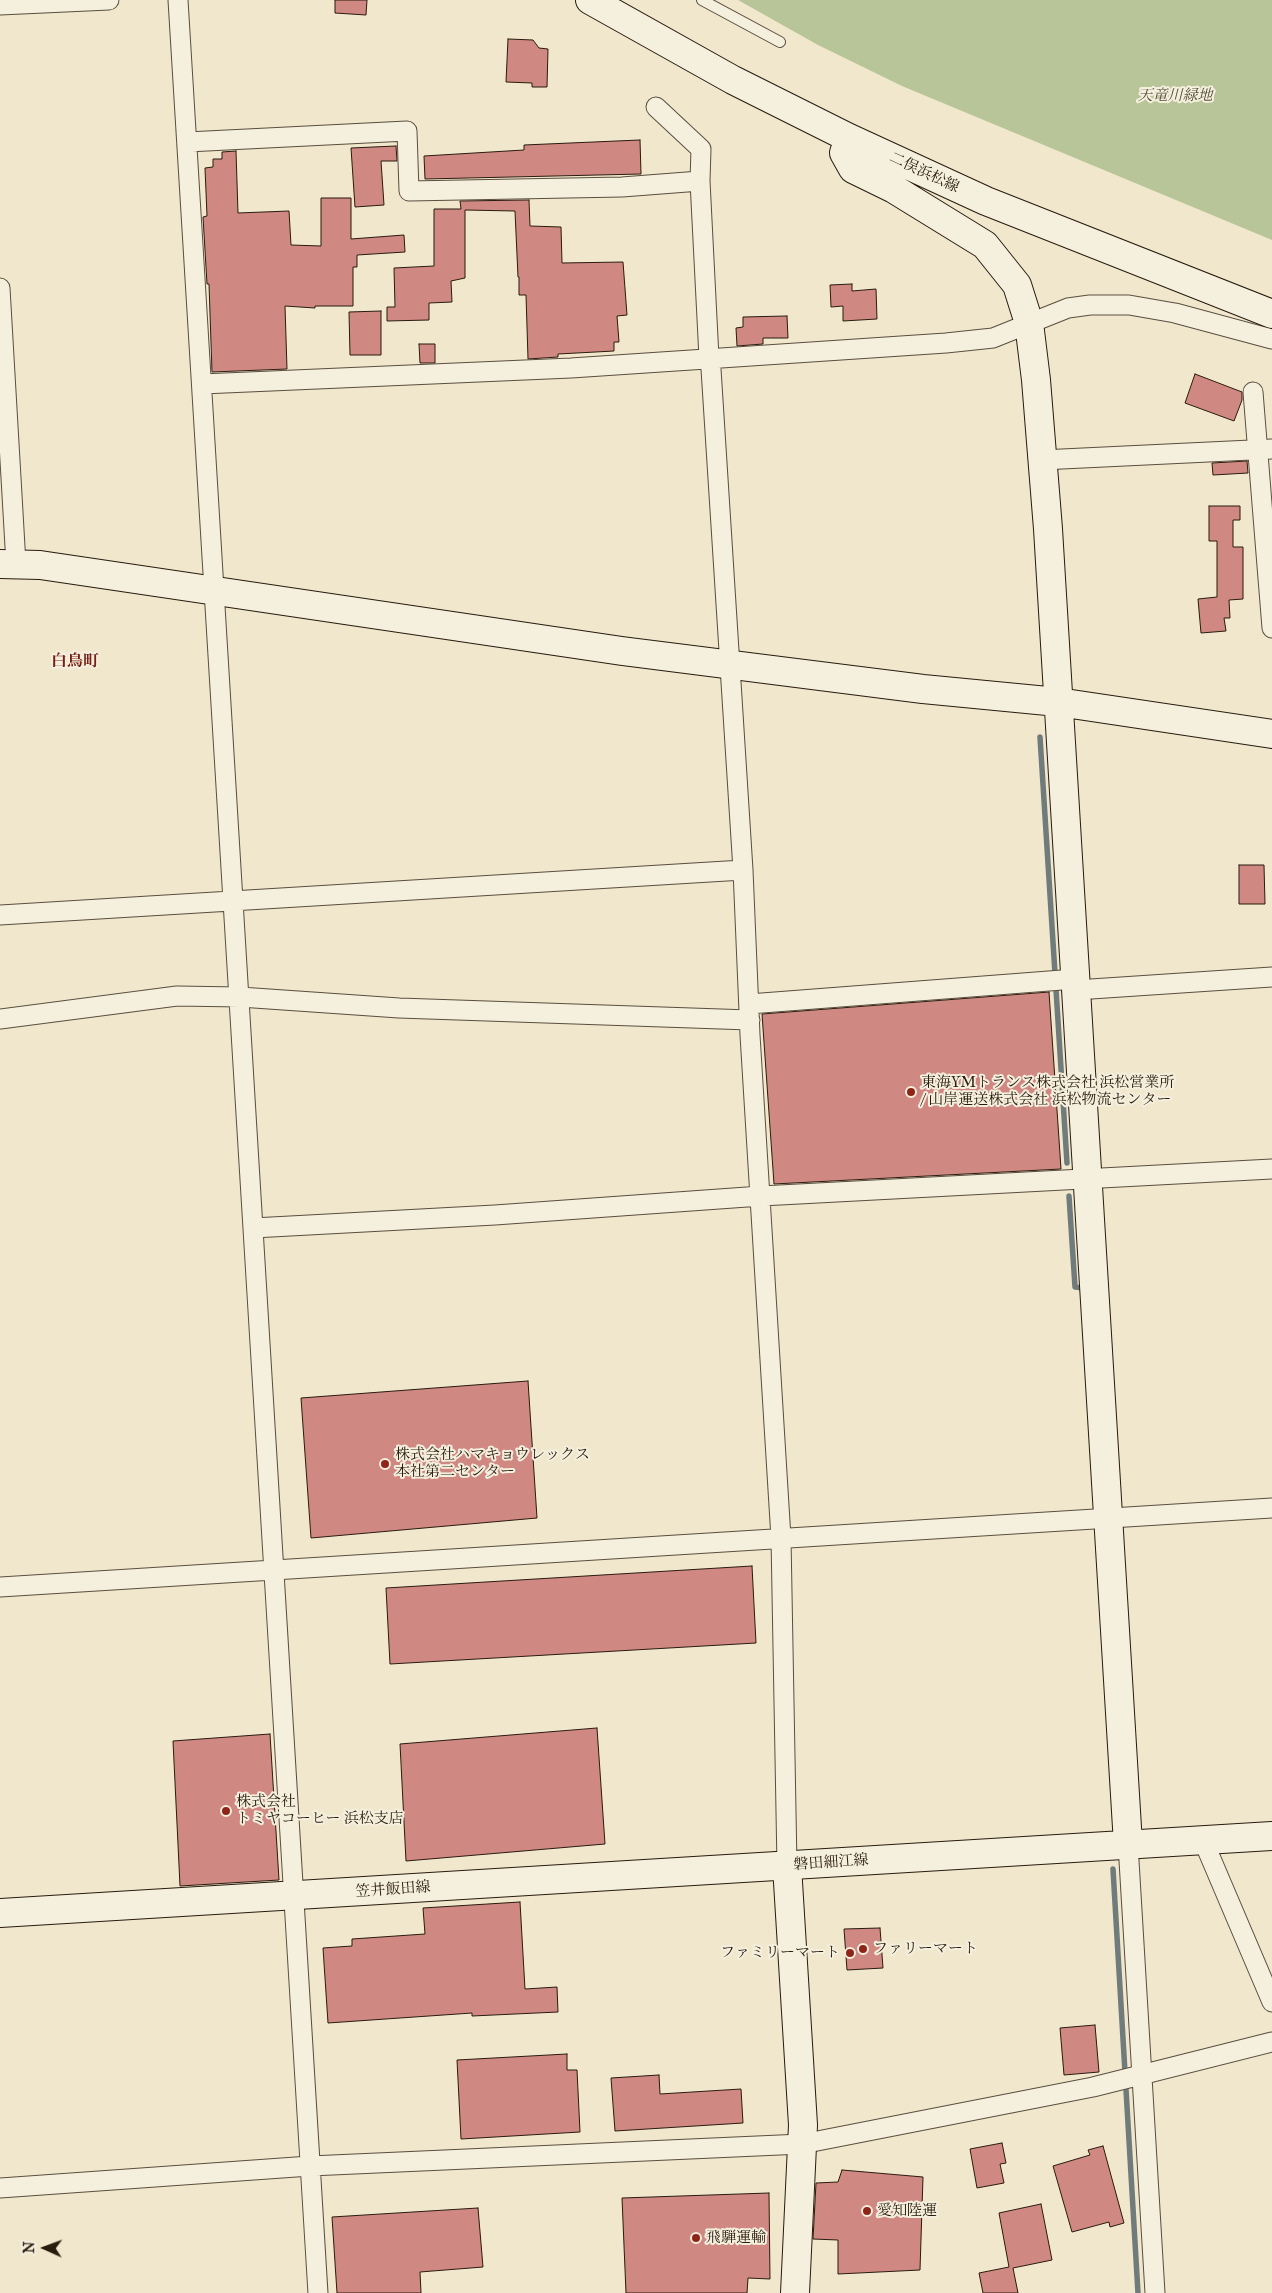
<!DOCTYPE html>
<meta charset="utf-8">
<style>
body{margin:0}
#map{position:relative;width:1272px;height:2293px;overflow:hidden;background:#f0e7cd;font-family:"IM FELL Great Primer",serif}
canvas{display:block}
.north{position:absolute;left:20px;top:2223px;width:50px;height:50px;-webkit-text-stroke:4px #f5efde;paint-order:stroke;rotate:272deg;font-size:14px;font-weight:700;line-height:20px;text-align:center;color:#291b0e}
.north::after{content:'';display:block;margin:auto;width:18px;height:22px;background:#291b0e;clip-path:polygon(50% 0,100% 100%,50% 72%,0 100%)}
</style>
<div id="map">
<canvas width="1272" height="2293"></canvas>
<div class="north">N</div>
</div>
<script>
const g = document.querySelector('canvas').getContext('2d');
g.lineJoin = 'round';
function fill(path, color) {
  g.fillStyle = color;
  g.fill(path, 'evenodd');
}
function toPath(rows) {
  const path = new Path2D();
  for (const r of rows) {
    path.moveTo(r[0], r[1]);
    for (let i = 2; i < r.length; i += 2) path.lineTo(r[i], r[i + 1]);
  }
  return path;
}
function trace(path, color, width, dash) {
  g.strokeStyle = color;
  g.lineWidth = width;
  g.lineCap = dash ? 'butt' : 'round';
  g.setLineDash(dash || []);
  g.stroke(path);
}
function drawText(font, color, halo, rows, align = 'center') {
  g.font = font + ' "IM FELL Great Primer","Noto Serif JP",serif';
  g.lineWidth = 4;
  g.setLineDash([]);
  g.textBaseline = 'middle';
  g.strokeStyle = halo;
  g.fillStyle = color;
  for (const [text, x, y, turn = 0] of rows) {
    g.save();
    g.translate(x, y);
    g.rotate((+turn || 0) * Math.PI / 180);
    g.textAlign = isNaN(turn) ? turn : align;
    if (halo) g.strokeText(text, 0, 0);
    g.fillText(text, 0, 0);
    g.restore();
  }
}
const green = toPath([
 [738,0,1272,0,1272,240,902,86,818,45]
]);
const stream = toPath([
 [1040,737,1067,1163],
 [1069,1196,1075,1287,1084,1288,1084,1291],
 [1113,1869,1138,2293]
]);
const building = toPath([
 [335,0,367,0,366,15,335,13,335,0],
 [508,39,533,40,539,48,548,49,547,87,532,87,532,83,506,82,508,39],
 [640,140,641,174,425,179,424,156,524,150,524,145,640,140],
 [396,146,397,161,381,161,384,205,355,207,351,148,396,146],
 [236,151,238,213,289,211,291,245,321,246,321,198,351,198,351,239,404,235,405,252,357,255,357,267,353,267,353,306,315,306,315,308,285,306,287,369,212,372,209,284,207,284,203,217,207,216,205,168,213,167,213,159,222,159,222,152,236,151],
 [529,200,530,226,561,227,562,263,623,262,627,315,617,316,619,342,614,342,614,351,558,354,558,357,528,359,526,295,519,295,519,277,518,277,515,211,465,210,465,278,451,281,452,302,429,303,429,320,387,321,387,307,395,307,394,268,434,266,434,209,461,209,460,201,529,200],
 [852,284,852,291,876,289,877,319,843,321,843,306,831,307,830,285,852,284],
 [381,311,381,355,350,355,349,312,381,311],
 [787,316,788,338,763,338,763,344,737,346,736,328,743,327,743,317,787,316],
 [419,344,435,344,435,363,420,363,419,344],
 [1195,374,1242,392,1242,400,1234,421,1185,403,1195,374],
 [1247,461,1248,473,1213,475,1212,463,1247,461],
 [1209,506,1240,506,1240,520,1233,520,1233,547,1243,547,1243,599,1229,600,1230,618,1224,618,1226,631,1201,633,1198,599,1217,597,1217,541,1209,541,1209,506],
 [1239,865,1264,865,1265,904,1239,904,1239,865],
 [1049,992,1061,1169,774,1184,762,1014,1049,992],
 [528,1381,537,1518,311,1538,301,1398,528,1381],
 [752,1566,756,1643,390,1664,386,1588,752,1566],
 [597,1728,605,1844,406,1861,400,1744,597,1728],
 [270,1734,279,1880,180,1886,173,1741,270,1734],
 [520,1902,525,1989,557,1987,558,2012,472,2016,472,2013,328,2023,323,1948,352,1946,352,1939,425,1934,423,1908,520,1902],
 [880,1928,883,1968,847,1970,844,1929,880,1928],
 [1095,2025,1099,2072,1064,2075,1060,2028,1095,2025],
 [567,2054,567,2070,577,2070,580,2132,461,2139,457,2060,567,2054],
 [659,2075,660,2094,741,2089,743,2123,615,2131,611,2078,659,2075],
 [1002,2143,1006,2163,1000,2164,1004,2183,977,2188,970,2149,1002,2143],
 [1103,2146,1124,2223,1110,2227,1109,2222,1072,2232,1053,2166,1090,2155,1088,2150,1103,2146],
 [842,2170,923,2177,920,2270,838,2274,838,2240,813,2239,816,2183,838,2182,842,2170],
 [769,2193,770,2279,748,2278,747,2293,626,2293,622,2198,769,2193],
 [1041,2204,1052,2260,1013,2268,1018,2293,983,2293,979,2273,1009,2267,999,2213,1041,2204],
 [478,2208,483,2267,420,2272,421,2293,337,2293,332,2217,478,2208]
]);
const lane = toPath([
 [702,0,780,42]
]);
const street = toPath([
 [178,0,318,2293],
 [0,5,109,0],
 [656,107,701,149,700,181,709,358,711,369,743,870,750,1035,781,1538,787,1866],
 [187,142,407,131,409,191,622,187,700,181],
 [0,288,16,564],
 [202,384,571,368,946,343,993,338,1068,308,1090,305,1129,305,1175,313,1272,339],
 [1253,392,1272,628],
 [1041,460,1272,449],
 [0,915,743,870],
 [1076,990,1272,977],
 [749,1004,1075,979],
 [0,1019,177,996,240,997,399,1008,750,1020],
 [253,1228,495,1215,761,1196,1272,1169],
 [0,1587,1272,1508],
 [1203,1840,1272,2002],
 [1128,1844,1155,2293],
 [0,2188,310,2166,802,2144,1093,2087,1272,2042]
]);
const secondary = toPath([
 [590,0,733,80,849,138,986,201,1272,314],
 [849,138,844,153,853,169,894,189,985,245,1017,285,1029,323,1036,380,1048,529,1128,1844],
 [0,564,40,565,622,651,923,689,1058,702,1272,734],
 [787,1866,803,2125,795,2293],
 [0,1913,1272,1836]
]);
const markers = [
 [911,1092,5,"#8f2418"],
 [385,1464,5,"#8f2418"],
 [226,1811,5,"#8f2418"],
 [863,1949,5,"#8f2418"],
 [850,1953,5,"#8f2418"],
 [867,2211,5,"#8f2418"],
 [696,2238,5,"#8f2418"]
];
const parkNames = [
 ["天竜川緑地",1175,96]
];
const streetNames = [
 ["二俣浜松線",924,173,25],
 ["磐田細江線",831,1863,-4],
 ["笠井飯田線",393,1890,-4]
];
const poiNames = [
 ["東海YMトランス株式会社 浜松営業所",921,1083],
 ["/ 山岸運送株式会社 浜松物流センター",921,1100],
 ["株式会社ハマキョウレックス",395,1455],
 ["本社第二センター",395,1472],
 ["株式会社",236,1802],
 ["トミヤコーヒー 浜松支店",236,1819],
 ["ファリーマート",873,1949],
 ["ファミリーマート",840,1953,"right"],
 ["愛知陸運",877,2211],
 ["飛騨運輸",706,2238]
];
const neighbourhoodNames = [
 ["白鳥町",75,662]
];
fill(green, '#b8c599');
trace(stream, '#707c7b', 5.5);
fill(building, '#d08882');
trace(building, '#291b0e', 1);
trace(lane, '#5b4e3e', 12);
trace(street, '#5b4e3e', 21);
trace(secondary, '#291b0e', 30);
trace(lane, '#f5efde', 10);
trace(street, '#f5efde', 19);
trace(secondary, '#f5efde', 28);
for (const [x, y, r, color] of markers) {
  const dot = new Path2D();
  dot.arc(x, y, r, 0, 2 * Math.PI);
  g.fillStyle = color;
  g.fill(dot);
  trace(dot, '#f5efde', 2);
}
drawText('italic 15px', '#544e38', '#f5efde', parkNames);
drawText('15px', '#291b0e', '#f5efde', streetNames);
drawText('15px', '#291b0e', '#f5efde', poiNames, 'left');
drawText('bold 16px', '#7a1f14', '#f5efde', neighbourhoodNames);
</script>
